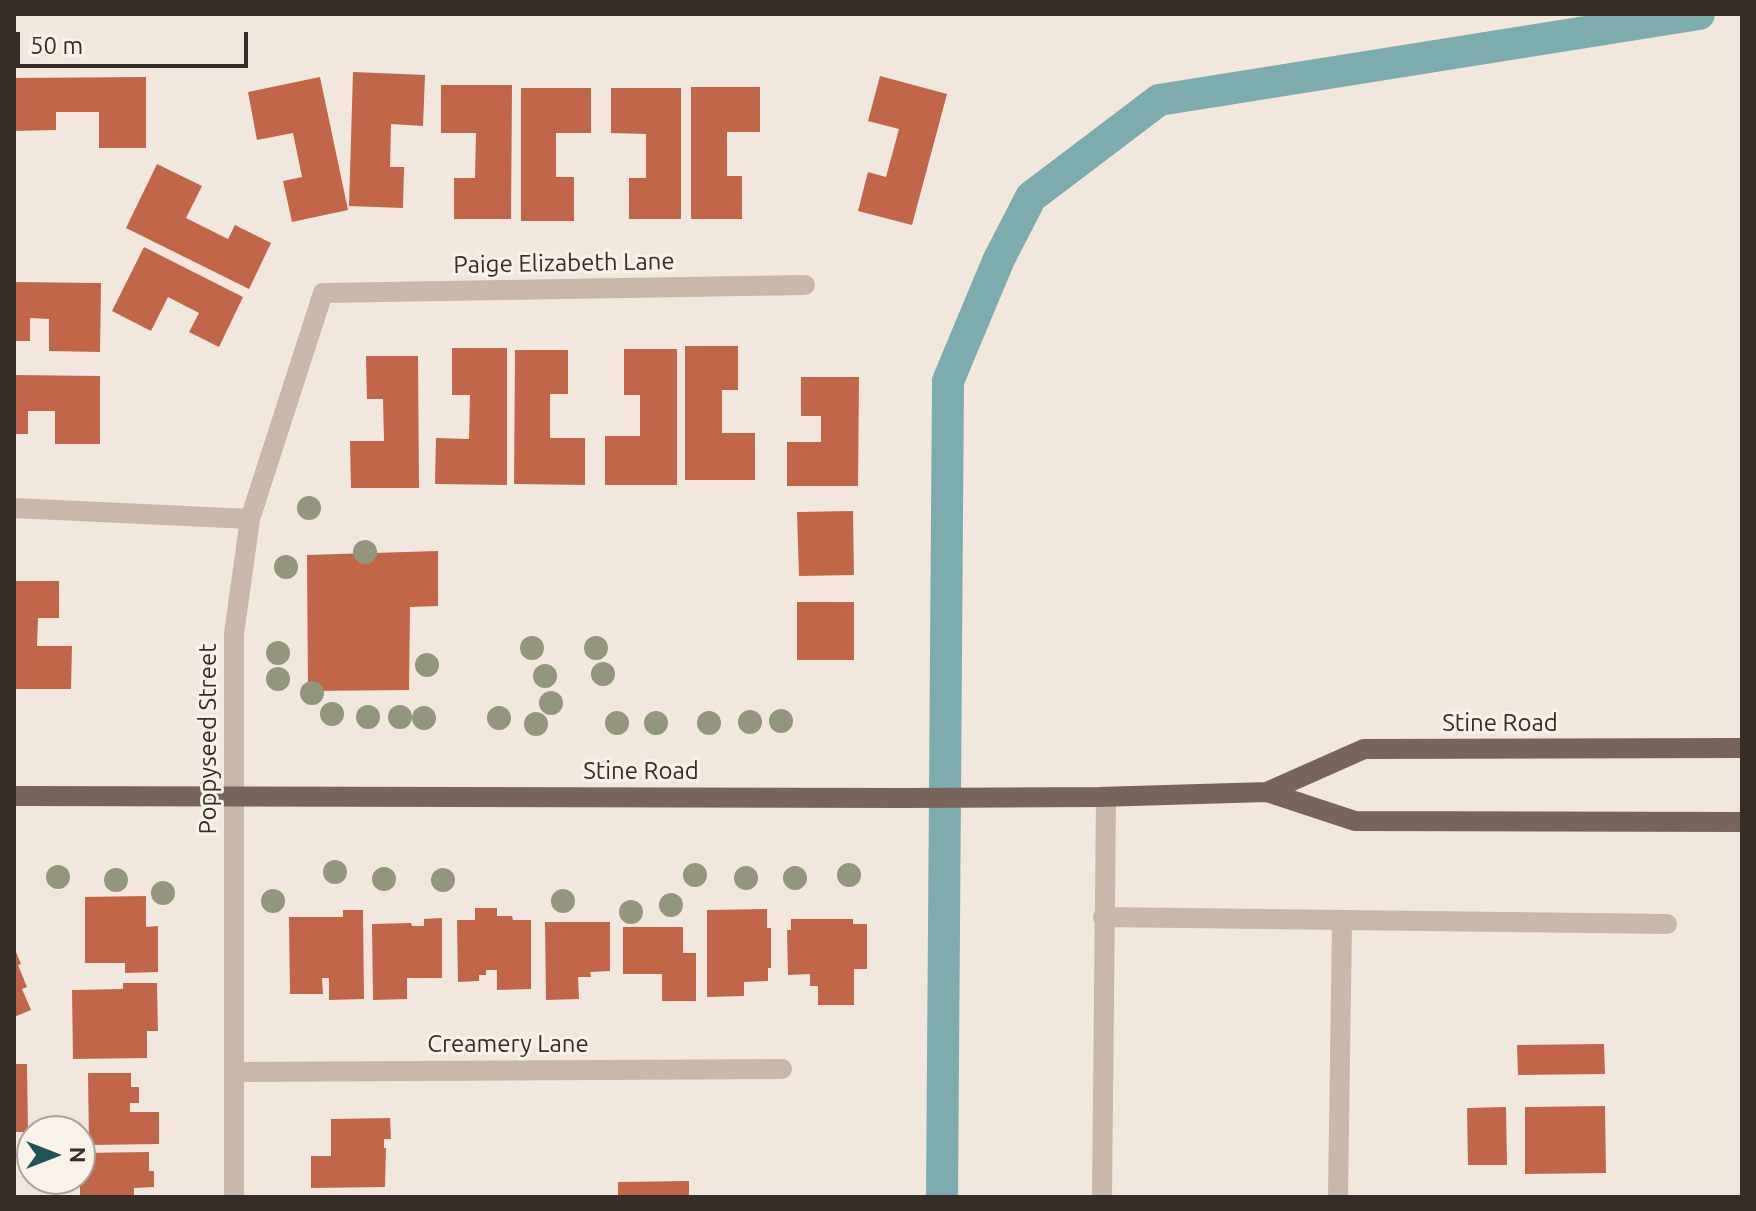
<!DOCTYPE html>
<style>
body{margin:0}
#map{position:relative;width:1756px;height:1211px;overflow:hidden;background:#f1e7dd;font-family:Ubuntu,sans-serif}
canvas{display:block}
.frame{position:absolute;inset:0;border:16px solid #362d29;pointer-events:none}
.north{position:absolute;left:16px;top:1115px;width:80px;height:80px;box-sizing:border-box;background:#f9f2e9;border:2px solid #aba39c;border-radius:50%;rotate:90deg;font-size:22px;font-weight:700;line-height:32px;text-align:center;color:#362d29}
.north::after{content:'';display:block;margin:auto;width:28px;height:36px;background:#1f5457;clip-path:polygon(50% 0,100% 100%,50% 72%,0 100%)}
.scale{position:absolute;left:16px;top:32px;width:232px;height:36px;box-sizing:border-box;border:4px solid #362d29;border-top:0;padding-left:10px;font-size:24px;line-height:28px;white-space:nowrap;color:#362d29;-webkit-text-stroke:6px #f9f2e9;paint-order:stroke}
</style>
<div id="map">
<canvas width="1756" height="1211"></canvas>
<div class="frame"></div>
<div class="north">N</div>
<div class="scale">50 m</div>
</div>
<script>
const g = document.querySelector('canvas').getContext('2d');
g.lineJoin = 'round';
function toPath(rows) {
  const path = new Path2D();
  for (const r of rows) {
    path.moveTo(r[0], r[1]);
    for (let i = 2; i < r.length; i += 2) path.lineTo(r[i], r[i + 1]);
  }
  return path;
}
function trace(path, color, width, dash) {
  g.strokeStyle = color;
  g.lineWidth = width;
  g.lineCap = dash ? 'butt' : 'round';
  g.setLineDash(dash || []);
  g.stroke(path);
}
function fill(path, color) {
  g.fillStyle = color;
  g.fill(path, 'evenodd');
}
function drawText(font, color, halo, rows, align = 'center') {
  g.font = font + ' Ubuntu,sans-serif';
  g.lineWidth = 6;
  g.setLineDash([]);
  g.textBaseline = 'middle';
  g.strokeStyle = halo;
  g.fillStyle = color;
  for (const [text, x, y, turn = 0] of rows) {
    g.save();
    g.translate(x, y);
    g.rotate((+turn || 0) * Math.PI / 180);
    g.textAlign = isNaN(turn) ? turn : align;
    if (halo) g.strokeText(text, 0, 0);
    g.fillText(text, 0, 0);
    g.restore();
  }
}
const canal = toPath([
 [942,1197,948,381,999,259,1031,197,1159,100,1699,14]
]);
const building = toPath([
 [353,72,425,75,423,126,391,124,390,167,404,167,403,208,349,206],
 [880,76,947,94,912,225,858,211,868,172,886,177,899,129,868,121],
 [146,77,146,148,99,148,99,112,56,112,56,130,14,131,14,78],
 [320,77,348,210,292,222,283,181,302,177,293,133,257,140,248,92],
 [441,85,512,85,511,219,454,219,454,178,475,178,476,133,441,133],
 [691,87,760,87,760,132,727,132,727,176,742,176,742,219,691,219],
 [521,88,591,88,591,133,556,133,556,177,574,177,574,221,521,221],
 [611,88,681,88,681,219,629,219,629,178,646,178,646,134,611,133],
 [157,164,202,186,186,218,228,239,235,225,271,243,249,289,126,228],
 [144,247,243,297,219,347,189,332,199,313,168,297,151,331,112,311],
 [14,282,101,283,100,352,49,351,49,319,30,318,30,341,14,341],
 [685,346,738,346,738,390,722,390,722,433,755,433,755,480,685,480],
 [452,348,507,348,507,485,435,484,436,438,469,439,470,395,452,395],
 [624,349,677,349,677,485,605,485,605,436,640,436,640,395,624,395],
 [515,350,568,350,568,394,550,394,550,438,585,438,585,485,514,484],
 [366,356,418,356,419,488,351,488,350,441,384,441,383,399,367,399],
 [14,375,100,376,100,444,55,444,55,411,28,411,28,434,14,434],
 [801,377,859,377,858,486,787,486,787,442,821,442,821,416,801,416],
 [853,511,854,575,799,576,797,512],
 [438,551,438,606,410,607,409,690,308,691,307,555],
 [14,581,59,581,59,618,38,618,37,646,72,646,71,689,14,689],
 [797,602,854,602,854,660,797,660],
 [146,896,146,927,158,926,158,972,125,973,125,963,85,963,85,897],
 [475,908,497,908,497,916,512,916,513,920,531,920,531,989,497,990,497,970,486,970,486,975,479,975,479,981,458,982,457,920,475,920],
 [767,909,767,928,771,928,771,968,768,968,768,981,744,982,744,996,707,997,707,910],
 [343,910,363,910,364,999,329,1000,329,978,322,978,323,994,290,994,289,917,343,917],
 [442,918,442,978,407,978,407,999,373,1000,372,924,411,923,412,926,424,926,424,919],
 [791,919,853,919,853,924,867,924,867,969,854,969,854,1005,818,1005,818,986,810,986,810,974,788,975,787,930,791,930],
 [545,922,610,922,610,971,590,972,591,977,578,977,579,999,546,1000],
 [623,927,683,927,683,953,696,953,696,1001,662,1001,662,974,623,974],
 [14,947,21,964,18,965,27,987,22,989,31,1010,14,1017],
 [123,983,157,983,158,1031,147,1031,147,1058,73,1059,72,990,123,989],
 [1604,1044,1605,1074,1518,1075,1517,1045],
 [14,1064,27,1064,28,1132,14,1132],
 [88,1073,131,1073,131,1087,139,1087,139,1103,130,1103,130,1112,159,1112,159,1144,89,1145],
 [1605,1106,1606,1173,1525,1174,1525,1107],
 [1506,1107,1507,1165,1468,1165,1467,1108],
 [390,1118,391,1139,384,1139,384,1148,386,1148,385,1187,311,1188,311,1156,331,1156,331,1119],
 [149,1152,149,1171,154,1171,154,1187,134,1188,134,1197,80,1197,80,1153],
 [689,1181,689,1197,618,1197,618,1182]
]);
const minor = toPath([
 [14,508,250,519],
 [1103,917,1667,924],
 [234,1072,782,1069],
 [234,1197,234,634,250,519,323,293,805,285],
 [1102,1197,1106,797],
 [1338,1197,1342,921]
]);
const major = toPath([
 [1267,792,1364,749,1742,748],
 [14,796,905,798,1099,797,1267,792,1355,821,1742,822]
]);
const trees = [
 [309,508],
 [365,552],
 [286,567],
 [532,648],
 [596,648],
 [278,653],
 [427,665],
 [603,674],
 [545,676],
 [278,679],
 [312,693],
 [551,703],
 [332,714],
 [368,717],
 [400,717],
 [424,718],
 [499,718],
 [781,721],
 [750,722],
 [617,723],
 [656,723],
 [709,723],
 [536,724],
 [335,872],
 [695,875],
 [849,875],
 [58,877],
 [746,878],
 [795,878],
 [384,879],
 [116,880],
 [443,880],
 [163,893],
 [273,901],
 [563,901],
 [671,905],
 [631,912]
];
const streetNames = [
 ["Paige Elizabeth Lane",564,263,-1],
 ["Stine Road",1500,723],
 ["Poppyseed Street",208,739,-90],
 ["Stine Road",641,771],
 ["Creamery Lane",508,1044]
];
trace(canal, '#7cacae', 32);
fill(building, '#c2664a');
trace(minor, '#c9b7a9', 20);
trace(major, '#78645a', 20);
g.fillStyle = '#93967c';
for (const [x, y] of trees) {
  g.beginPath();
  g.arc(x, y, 12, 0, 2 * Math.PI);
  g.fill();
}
drawText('24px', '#362d29', '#f9f2e9', streetNames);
</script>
